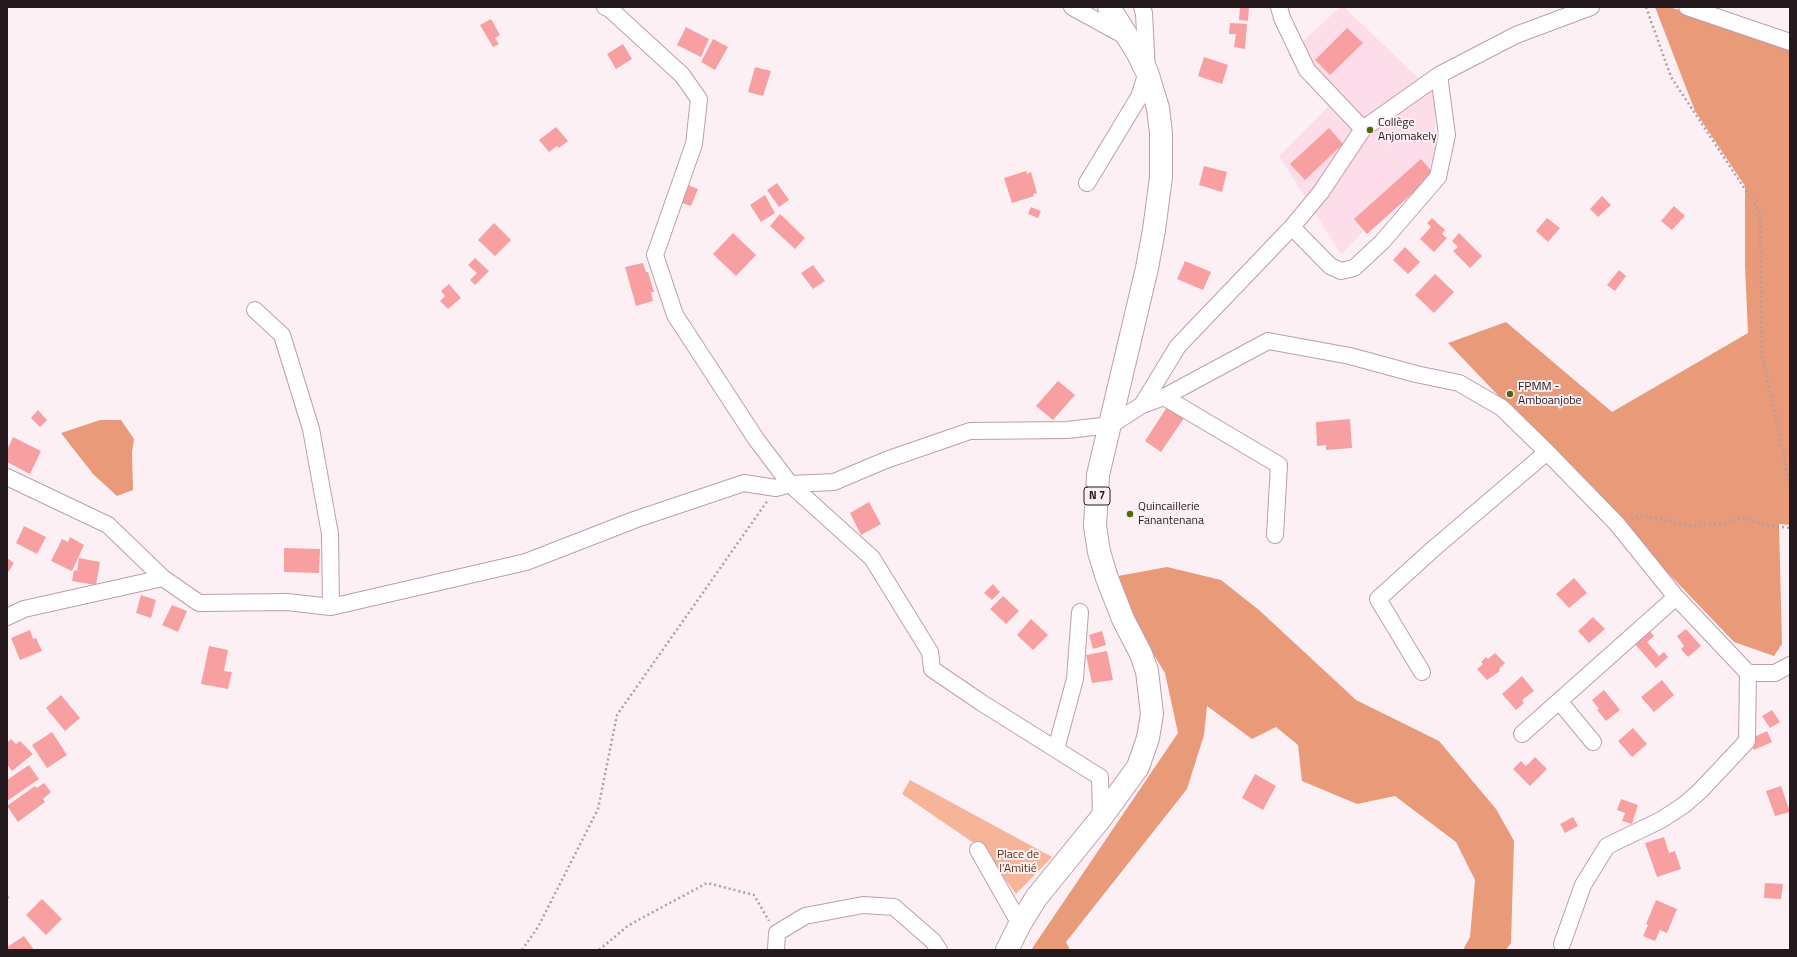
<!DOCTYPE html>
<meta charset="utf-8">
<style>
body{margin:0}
#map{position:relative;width:1797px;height:957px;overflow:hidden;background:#fdf0f5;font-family:"Titillium Web",sans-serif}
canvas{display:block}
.frame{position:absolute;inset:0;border:8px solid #24191d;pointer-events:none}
</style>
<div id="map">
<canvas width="1797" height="957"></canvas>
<div class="frame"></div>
</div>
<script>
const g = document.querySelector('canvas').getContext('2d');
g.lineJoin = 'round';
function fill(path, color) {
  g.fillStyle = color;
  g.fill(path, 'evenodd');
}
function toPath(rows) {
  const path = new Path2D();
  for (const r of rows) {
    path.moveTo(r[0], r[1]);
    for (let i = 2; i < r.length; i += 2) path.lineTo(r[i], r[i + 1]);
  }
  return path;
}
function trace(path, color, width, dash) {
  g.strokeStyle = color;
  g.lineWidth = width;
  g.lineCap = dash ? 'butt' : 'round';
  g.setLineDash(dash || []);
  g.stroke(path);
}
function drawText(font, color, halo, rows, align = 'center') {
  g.font = font + ' "Titillium Web",sans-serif';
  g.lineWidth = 4;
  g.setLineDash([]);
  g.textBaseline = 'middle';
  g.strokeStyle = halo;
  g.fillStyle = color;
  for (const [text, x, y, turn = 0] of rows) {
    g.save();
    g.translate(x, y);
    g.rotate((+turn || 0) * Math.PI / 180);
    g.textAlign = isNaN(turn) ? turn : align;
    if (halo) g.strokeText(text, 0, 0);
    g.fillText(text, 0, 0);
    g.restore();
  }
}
const built = toPath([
 [1340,7,1344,7,1435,94,1435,161,1341,254,1279,156,1330,105,1288,55]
]);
const green = toPath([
 [910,780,1052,857,1016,894,984,850,902,794]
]);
const forest = toPath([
 [1655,7,1669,7,1790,44,1790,525,1779,524,1782,644,1774,656,1734,642,1448,343,1506,322,1612,412,1748,333,1745,266,1745,186,1695,111],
 [100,420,121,420,134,439,132,453,133,490,117,496,93,474,61,433],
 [1167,567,1221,580,1259,610,1356,700,1439,741,1496,809,1514,841,1511,943,1506,950,1463,950,1470,937,1475,880,1456,842,1395,796,1357,804,1302,781,1298,745,1276,727,1252,739,1207,706,1204,735,1187,789,1066,942,1070,950,1031,950,1178,733,1165,673,1107,578]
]);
const building = toPath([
 [1240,7,1249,7,1248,21,1239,20],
 [491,19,500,35,495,38,499,44,493,47,480,25],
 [1230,23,1247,24,1245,49,1234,47,1236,34,1229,34],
 [686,27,709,39,701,57,677,45],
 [1347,28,1363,43,1330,75,1315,60],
 [713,39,728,47,715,70,701,62],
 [623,44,632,59,616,69,607,54],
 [1204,57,1228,65,1222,84,1198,76],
 [755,67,771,71,763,96,748,92],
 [556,127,568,141,559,148,557,146,549,152,539,140],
 [1329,128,1343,144,1305,180,1290,164],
 [1421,159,1434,174,1367,234,1354,219],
 [1204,166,1227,172,1222,192,1199,185],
 [1026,171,1027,174,1031,172,1037,193,1033,194,1034,196,1012,203,1004,178],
 [683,183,698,189,691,206,676,201],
 [777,183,789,200,779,207,767,190],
 [765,195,775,213,761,222,750,205],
 [1602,196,1611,205,1598,217,1590,209],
 [1674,206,1685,216,1672,230,1661,221],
 [1031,207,1041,211,1038,218,1028,214],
 [780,214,805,238,795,249,770,226],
 [1432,218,1445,230,1442,234,1447,238,1434,252,1420,239,1431,227,1427,223],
 [1547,218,1560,228,1548,242,1536,231],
 [494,223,511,240,495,256,478,240],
 [733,233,756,255,736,276,713,254],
 [1459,233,1482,256,1470,268,1453,251,1458,247,1452,241],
 [1405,247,1420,262,1408,274,1393,260],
 [475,258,489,271,475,285,470,280,477,273,468,265],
 [1185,261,1211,272,1203,290,1177,279],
 [643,263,646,272,648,272,654,292,651,292,653,301,636,306,625,267],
 [813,265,825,281,813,289,801,273],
 [1619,270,1626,276,1615,291,1607,285],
 [1435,274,1454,292,1434,313,1415,295],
 [449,284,461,298,448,309,440,301,445,296,441,291],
 [1058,381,1075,395,1053,420,1036,406],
 [1169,404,1186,415,1161,452,1145,441],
 [38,410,47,420,40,427,31,418],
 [1350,419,1352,448,1326,450,1326,445,1317,446,1316,422],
 [13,437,41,451,30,474,7,462,7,450],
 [869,502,881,524,861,535,850,513],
 [24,526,46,537,37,554,16,543],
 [70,537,84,545,72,571,51,561,62,539,68,542],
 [284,548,320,549,319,573,284,572],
 [7,558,14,563,7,574],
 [79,558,100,562,96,585,72,581,74,570,77,571],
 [1574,578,1587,593,1569,608,1556,594],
 [993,584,1000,592,992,600,984,593],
 [141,595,156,600,151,618,136,613],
 [1003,596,1019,611,1006,624,990,609],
 [172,605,187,611,178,632,162,625],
 [1593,617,1605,629,1589,643,1578,631],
 [1031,619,1048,635,1033,650,1017,635],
 [1686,629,1701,646,1688,657,1681,649,1684,646,1677,636],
 [30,630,33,639,36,638,42,651,20,660,11,638],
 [1649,630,1654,636,1647,642,1659,656,1664,652,1668,657,1656,668,1634,643],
 [1102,631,1106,645,1093,649,1089,635],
 [209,646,228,650,224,671,232,672,228,689,201,684],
 [1107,651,1113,680,1092,683,1086,655],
 [1495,653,1505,663,1499,669,1500,671,1487,680,1477,669,1483,664,1481,662,1486,657,1488,659],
 [1522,676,1534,691,1522,700,1524,703,1516,710,1502,694],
 [1662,680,1674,695,1654,712,1641,697],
 [1604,690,1620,710,1606,721,1597,710,1599,709,1592,700],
 [61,695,80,718,65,731,46,708],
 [1772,710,1780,722,1770,728,1762,716],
 [1633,728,1647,744,1632,757,1618,741],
 [1767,731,1772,742,1754,750,1750,739],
 [52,732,67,755,47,768,32,745],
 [11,739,16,744,20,741,33,754,12,771,7,764,7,743],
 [1535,757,1547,769,1530,786,1513,769,1521,761,1526,766],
 [29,765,39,779,7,801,7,780],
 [1255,774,1276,786,1263,810,1242,798],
 [44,783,51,792,43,799,45,802,18,822,7,806,35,786,37,788],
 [1781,786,1790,812,1775,816,1766,791],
 [1621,799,1638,805,1632,824,1622,821,1625,813,1617,810],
 [1573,817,1578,826,1565,833,1560,824],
 [1664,837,1669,853,1675,851,1681,869,1657,877,1645,843],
 [1765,883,1783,884,1781,899,1764,898],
 [42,899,62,919,46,935,26,915],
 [1656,900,1677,909,1667,933,1660,930,1655,941,1643,936,1648,925,1646,924],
 [24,936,34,950,7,950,7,947]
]);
const path = toPath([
 [1646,7,1671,77,1760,212,1762,353,1790,487],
 [1631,519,1642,515,1689,526,1726,523,1742,518,1766,525,1790,528],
 [7,898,10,896],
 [522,950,538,927,598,809,617,715,768,500],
 [599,950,629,925,707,883,754,895,769,921]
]);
const street = toPath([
 [605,7,610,9,682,75,699,99,694,144,655,255,675,315,756,439,790,484,872,558,930,652,932,669,982,703,1100,777,1101,818],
 [1072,7,1127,37],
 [1279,7,1282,18,1307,70,1363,129],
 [1687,7,1790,42],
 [1087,183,1139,97,1147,72,1144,13,1142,7],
 [1292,227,1330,266,1341,271,1354,268,1382,242,1438,177,1447,135,1439,75],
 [255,310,282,335,311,429,330,534,331,607],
 [1164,397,1279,465,1275,535],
 [1142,405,1164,397,1268,341,1350,356,1416,374,1459,383,1502,408,1547,452,1617,524,1676,597,1748,673,1775,673,1790,665],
 [7,477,108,525,163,578,199,603,287,602,331,607,526,562,634,520,744,483,776,488,790,484,834,482,886,460,970,431,1067,430,1111,425,1142,405,1178,346,1292,227,1321,192,1363,129,1439,75,1516,35,1591,7],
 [7,617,24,609,163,578],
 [1422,672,1378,599,1432,550,1547,452],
 [1559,701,1593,742],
 [1522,734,1676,597],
 [1056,749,1075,679,1080,612],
 [978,850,1020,924],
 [1562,944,1583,885,1607,846,1661,820,1684,805,1700,791,1747,741,1748,673],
 [776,950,777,933,805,916,863,905,894,907,933,941,939,950]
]);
const primary = toPath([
 [1007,950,1020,924,1036,898,1101,818,1138,767,1148,738,1152,714,1147,671,1141,654,1123,619,1107,578,1099,552,1095,526,1098,475,1147,268,1154,230,1161,177,1161,133,1158,108,1147,72,1137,52,1109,7]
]);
const markers = [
 [1370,130,4,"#52650f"],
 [1510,394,4,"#52650f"],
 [1130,514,4,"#52650f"]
];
const shields = [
 [1097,496,26]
];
const shieldNames = [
 ["N 7",1097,496]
];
const poiNames = [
 ["Collège",1378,123],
 ["Anjomakely",1378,137],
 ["FPMM -",1518,387],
 ["Amboanjobe",1518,401],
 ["Quincaillerie",1138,507],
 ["Fanantenana",1138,521]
];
const parkNames = [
 ["Place de",1018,855],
 ["l'Amitié",1018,869]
];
fill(built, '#fddde9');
fill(green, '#f6b599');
fill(forest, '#e99a78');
fill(building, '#f89fa1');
trace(street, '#bd9eaa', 18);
trace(primary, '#bd9eaa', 24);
trace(path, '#aca0a4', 2.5, [2, 3]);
trace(street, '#fff', 16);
trace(primary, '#fff', 22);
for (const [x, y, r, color] of markers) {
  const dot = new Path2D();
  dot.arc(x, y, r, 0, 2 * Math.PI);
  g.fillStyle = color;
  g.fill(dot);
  trace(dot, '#fdf0f5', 1.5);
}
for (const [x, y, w] of shields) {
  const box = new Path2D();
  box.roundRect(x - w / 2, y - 9, w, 18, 3);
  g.fillStyle = '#fdf0f5';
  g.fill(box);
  trace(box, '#24191d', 1);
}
drawText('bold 11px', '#24191d', null, shieldNames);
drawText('12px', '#24191d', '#fdf0f5', poiNames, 'left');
drawText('12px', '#5f2d15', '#fdf0f5', parkNames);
</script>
